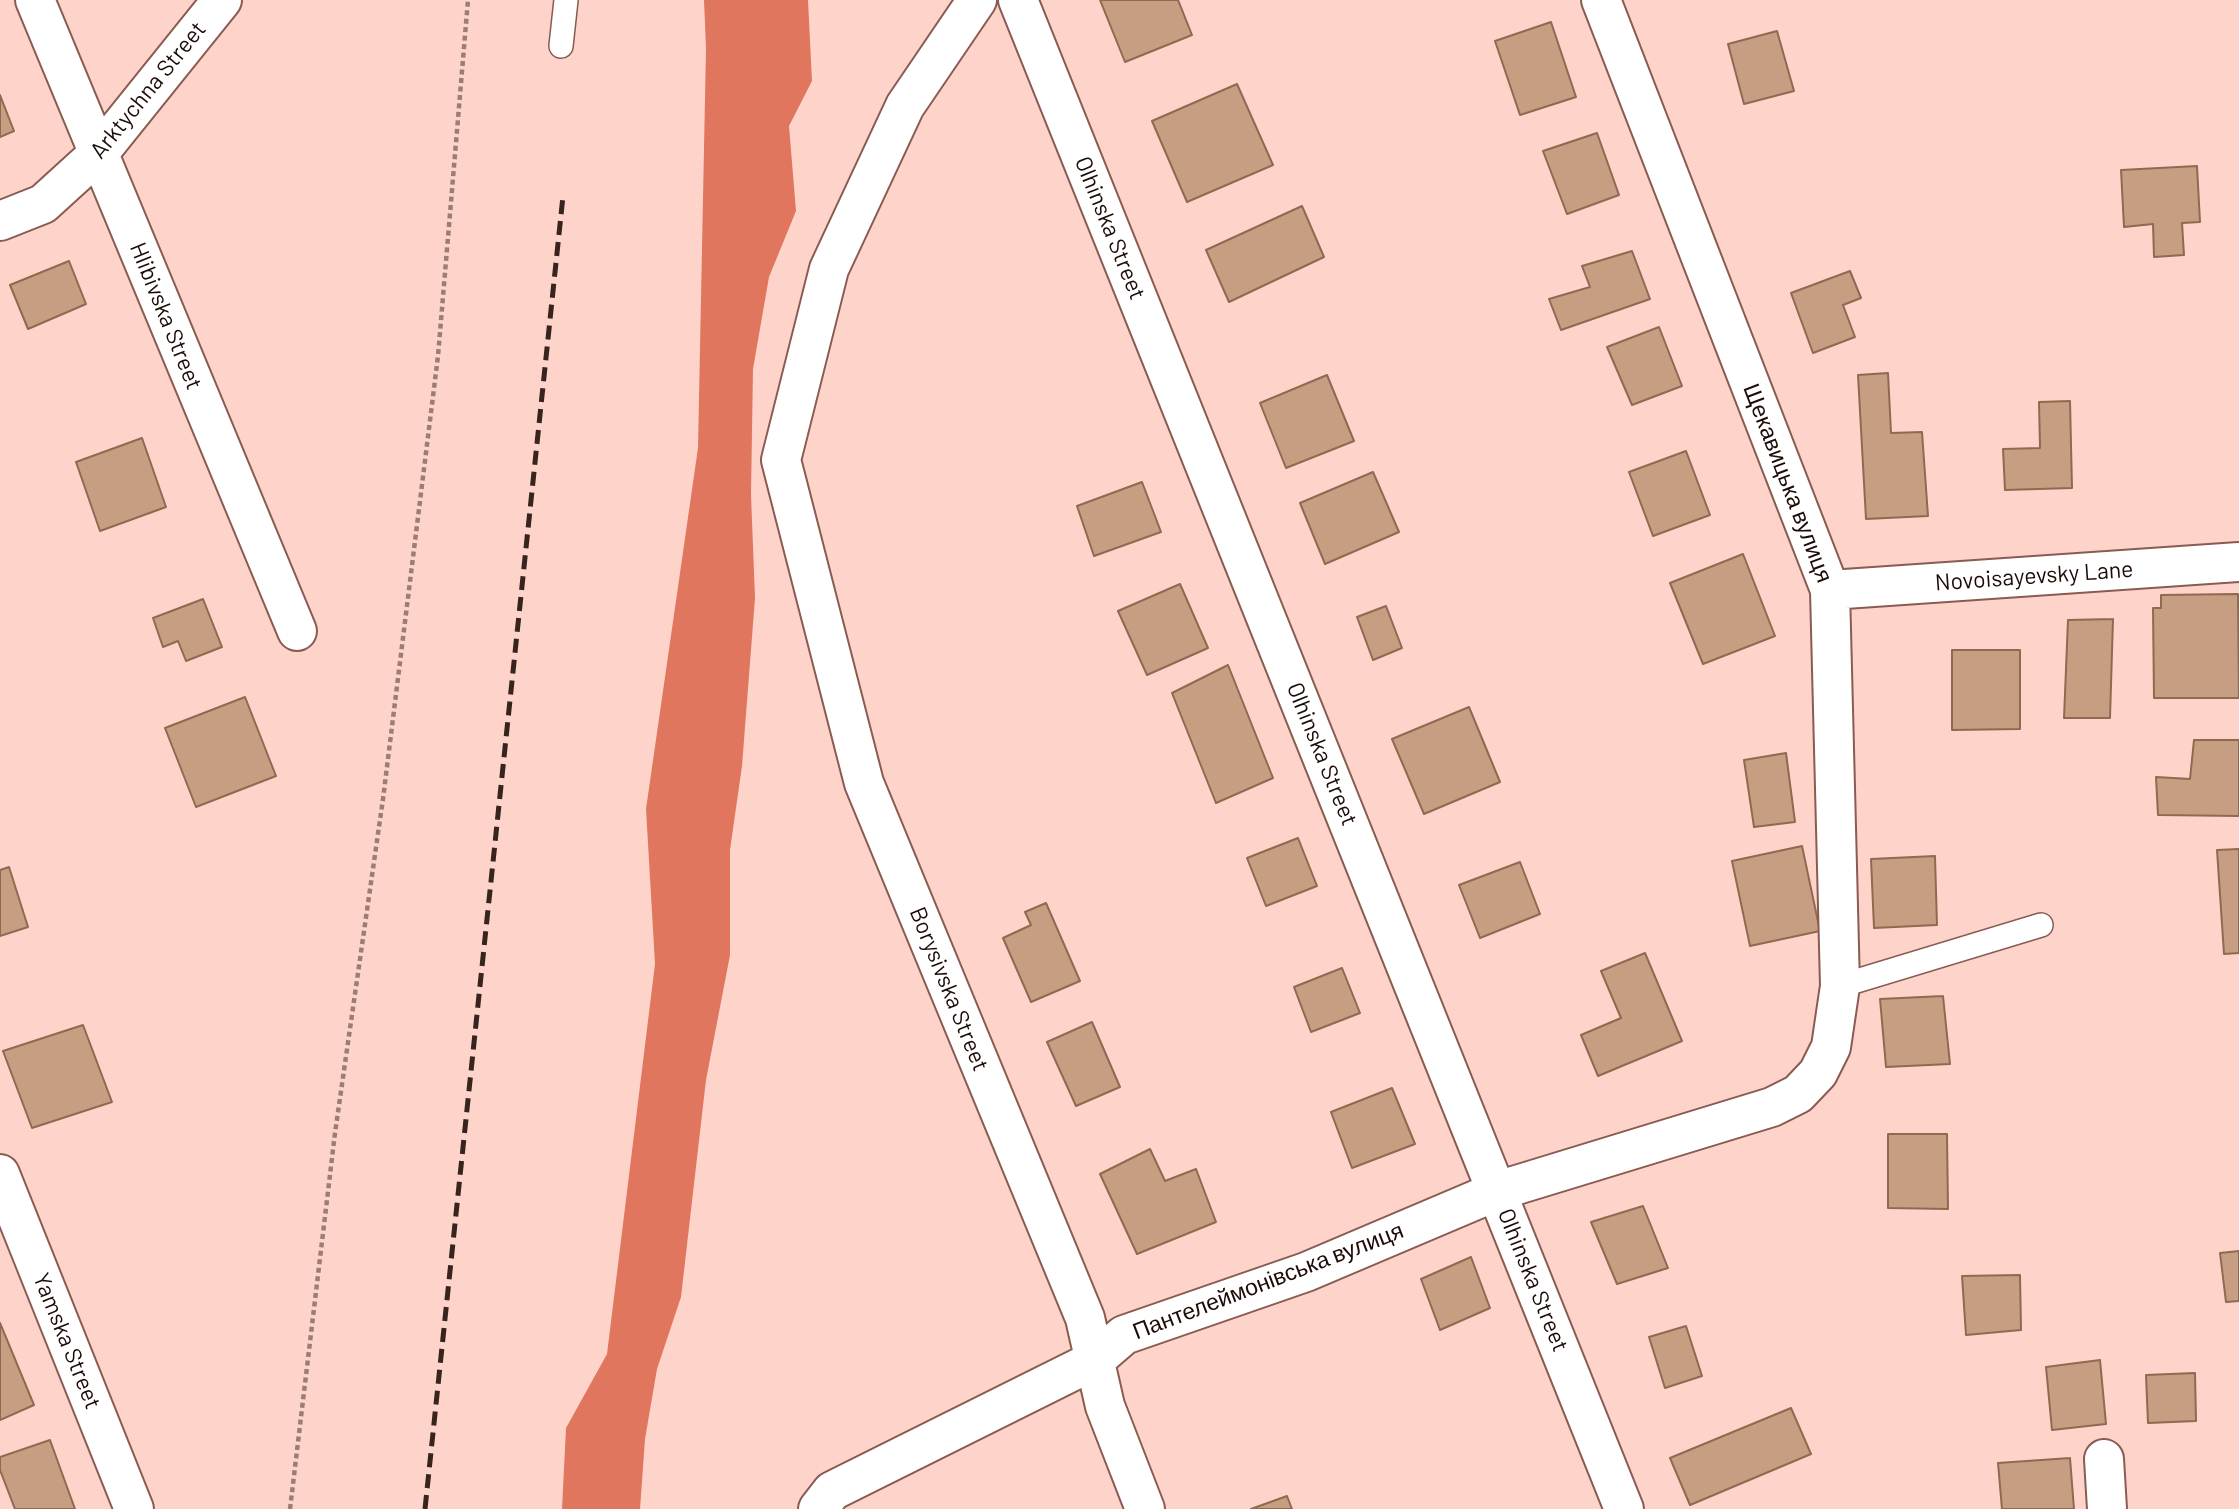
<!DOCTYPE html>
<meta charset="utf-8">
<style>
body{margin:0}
canvas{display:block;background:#fed4ca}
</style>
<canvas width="2239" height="1509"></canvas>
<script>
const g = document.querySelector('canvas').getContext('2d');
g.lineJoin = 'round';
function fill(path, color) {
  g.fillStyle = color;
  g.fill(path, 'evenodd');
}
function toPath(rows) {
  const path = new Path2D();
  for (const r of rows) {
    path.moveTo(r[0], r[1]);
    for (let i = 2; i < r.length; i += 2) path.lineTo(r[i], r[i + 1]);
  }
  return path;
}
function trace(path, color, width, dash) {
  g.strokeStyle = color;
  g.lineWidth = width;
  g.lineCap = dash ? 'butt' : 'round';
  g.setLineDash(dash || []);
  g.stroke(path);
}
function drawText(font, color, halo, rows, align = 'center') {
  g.font = font + ' Barlow,sans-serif';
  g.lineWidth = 5;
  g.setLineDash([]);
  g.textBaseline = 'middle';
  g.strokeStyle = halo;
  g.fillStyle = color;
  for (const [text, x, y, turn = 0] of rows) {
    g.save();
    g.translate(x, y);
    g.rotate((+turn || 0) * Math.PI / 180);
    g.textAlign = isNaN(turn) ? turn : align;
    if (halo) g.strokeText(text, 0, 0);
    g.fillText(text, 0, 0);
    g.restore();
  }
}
const forest = toPath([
 [704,0,808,0,812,81,789,126,796,211,769,277,753,369,751,495,755,598,742,766,730,850,730,955,706,1080,681,1297,657,1369,645,1439,640,1509,562,1509,566,1428,607,1354,655,964,646,809,698,448,706,48]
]);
const building = toPath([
 [1100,0,1178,0,1192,35,1125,62,1100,0],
 [1551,22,1576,97,1520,115,1495,41,1551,22],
 [1777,31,1794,91,1744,104,1728,44,1777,31],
 [1237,84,1273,165,1187,202,1152,121,1237,84],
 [0,95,14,131,0,137,0,95],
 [1597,133,1619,195,1567,214,1543,151,1597,133],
 [2197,166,2200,222,2182,223,2184,255,2154,257,2153,224,2124,227,2121,170,2197,166],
 [1302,206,1324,257,1229,302,1206,250,1302,206],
 [1632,251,1650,299,1561,330,1549,299,1590,287,1582,266,1632,251],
 [69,261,86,304,28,329,10,285,69,261],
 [1850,271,1861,298,1843,305,1855,337,1813,353,1791,293,1850,271],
 [1659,327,1682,386,1632,405,1607,347,1659,327],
 [1888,373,1891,433,1922,432,1928,516,1866,519,1858,375,1888,373],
 [1327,375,1354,441,1286,468,1260,403,1327,375],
 [2070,401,2072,488,2005,490,2003,449,2040,448,2039,402,2070,401],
 [142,438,166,507,100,531,76,462,142,438],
 [1686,451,1710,515,1653,536,1629,472,1686,451],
 [1373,472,1399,532,1325,564,1300,503,1373,472],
 [1142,482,1161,532,1094,556,1077,506,1142,482],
 [1743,554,1775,636,1703,664,1670,583,1743,554],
 [1180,584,1208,648,1147,675,1118,611,1180,584],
 [2238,594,2239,698,2154,698,2153,608,2161,608,2161,595,2238,594],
 [203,599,222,647,186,661,178,641,163,647,153,618,203,599],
 [1386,606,1402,648,1373,660,1357,617,1386,606],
 [2113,619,2110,718,2064,718,2068,620,2113,619],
 [1952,650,2020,650,2020,729,1952,730,1952,650],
 [1228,665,1273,778,1216,803,1172,693,1228,665],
 [245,697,276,776,196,807,165,728,245,697],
 [1469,707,1500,782,1424,814,1392,739,1469,707],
 [2194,740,2239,740,2239,816,2158,815,2156,777,2190,779,2194,740],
 [1786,753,1795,822,1754,827,1744,760,1786,753],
 [1298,838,1317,886,1266,906,1247,858,1298,838],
 [1802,846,1820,931,1750,946,1732,861,1802,846],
 [2239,849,2239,953,2224,954,2217,850,2239,849],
 [1935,856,1937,925,1874,928,1871,859,1935,856],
 [1520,862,1540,914,1480,938,1459,885,1520,862],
 [9,867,28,927,0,936,0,870,9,867],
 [1046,903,1080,981,1031,1002,1003,938,1031,925,1025,912,1046,903],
 [1645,953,1682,1041,1598,1076,1581,1035,1621,1018,1601,971,1645,953],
 [1342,968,1360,1013,1311,1032,1294,987,1342,968],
 [1943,996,1950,1064,1886,1067,1880,999,1943,996],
 [1092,1022,1120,1087,1076,1106,1047,1042,1092,1022],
 [83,1025,112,1102,32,1128,3,1051,83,1025],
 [1392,1088,1415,1144,1352,1168,1331,1112,1392,1088],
 [1888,1134,1947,1134,1948,1209,1888,1208,1888,1134],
 [1150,1149,1165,1181,1196,1169,1216,1222,1137,1254,1100,1174,1150,1149],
 [1643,1206,1668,1268,1617,1284,1591,1222,1643,1206],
 [2239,1251,2239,1301,2226,1302,2220,1253,2239,1251],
 [1471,1257,1490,1308,1440,1330,1421,1279,1471,1257],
 [2020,1275,2021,1330,1966,1335,1962,1276,2020,1275],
 [0,1323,34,1405,0,1420,0,1323],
 [1686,1326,1702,1376,1665,1388,1649,1337,1686,1326],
 [2100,1360,2106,1424,2052,1430,2046,1367,2100,1360],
 [2195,1373,2196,1421,2148,1423,2146,1375,2195,1373],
 [1791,1408,1811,1454,1690,1505,1670,1458,1791,1408],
 [50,1440,75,1509,15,1509,0,1470,0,1457,50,1440],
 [2070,1458,2074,1509,2002,1509,1998,1463,2070,1458],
 [1287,1496,1292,1509,1251,1509,1287,1496]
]);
const path = toPath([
 [290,1509,335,1133,383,799,438,356,468,0]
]);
const service = toPath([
 [561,46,566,0],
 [1840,986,2041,925]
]);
const minor = toPath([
 [35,0,297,631],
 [977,0,905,106,829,269,781,460,864,783,1085,1318,1105,1406,1145,1509],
 [1018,0,1624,1509],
 [0,221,43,204,99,153,222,0],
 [1830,590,2239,562],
 [0,1174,134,1509],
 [2104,1459,2107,1509],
 [818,1509,832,1491,1095,1360,1124,1335,1306,1272,1497,1191,1772,1107,1798,1094,1818,1073,1831,1047,1840,986,1830,590,1601,0]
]);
const rail = toPath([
 [425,1509,563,196]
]);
const streetNames = [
 ["Arktychna Street",148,90,-51],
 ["Olhinska Street",1110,228,68],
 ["Hlibivska Street",166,316,68],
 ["Щекавицька вулиця",1788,483,69],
 ["Novoisayevsky Lane",2034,576,-4],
 ["Olhinska Street",1322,754,68],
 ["Borysivska Street",949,989,68],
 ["Olhinska Street",1533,1280,68],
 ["Пантелеймонівська вулиця",1268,1281,-21],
 ["Yamska Street",67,1341,68]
];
fill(forest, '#e1765e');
fill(building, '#c89e83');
trace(building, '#906950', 2);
trace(service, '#895b51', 26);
trace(minor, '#895b51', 42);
trace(path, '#9c7d75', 4.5, [5, 3.5]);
trace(service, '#fff', 23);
trace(minor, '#fff', 38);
trace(rail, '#38241f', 5, [14, 7]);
drawText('23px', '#1c0b07', '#fff', streetNames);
</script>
